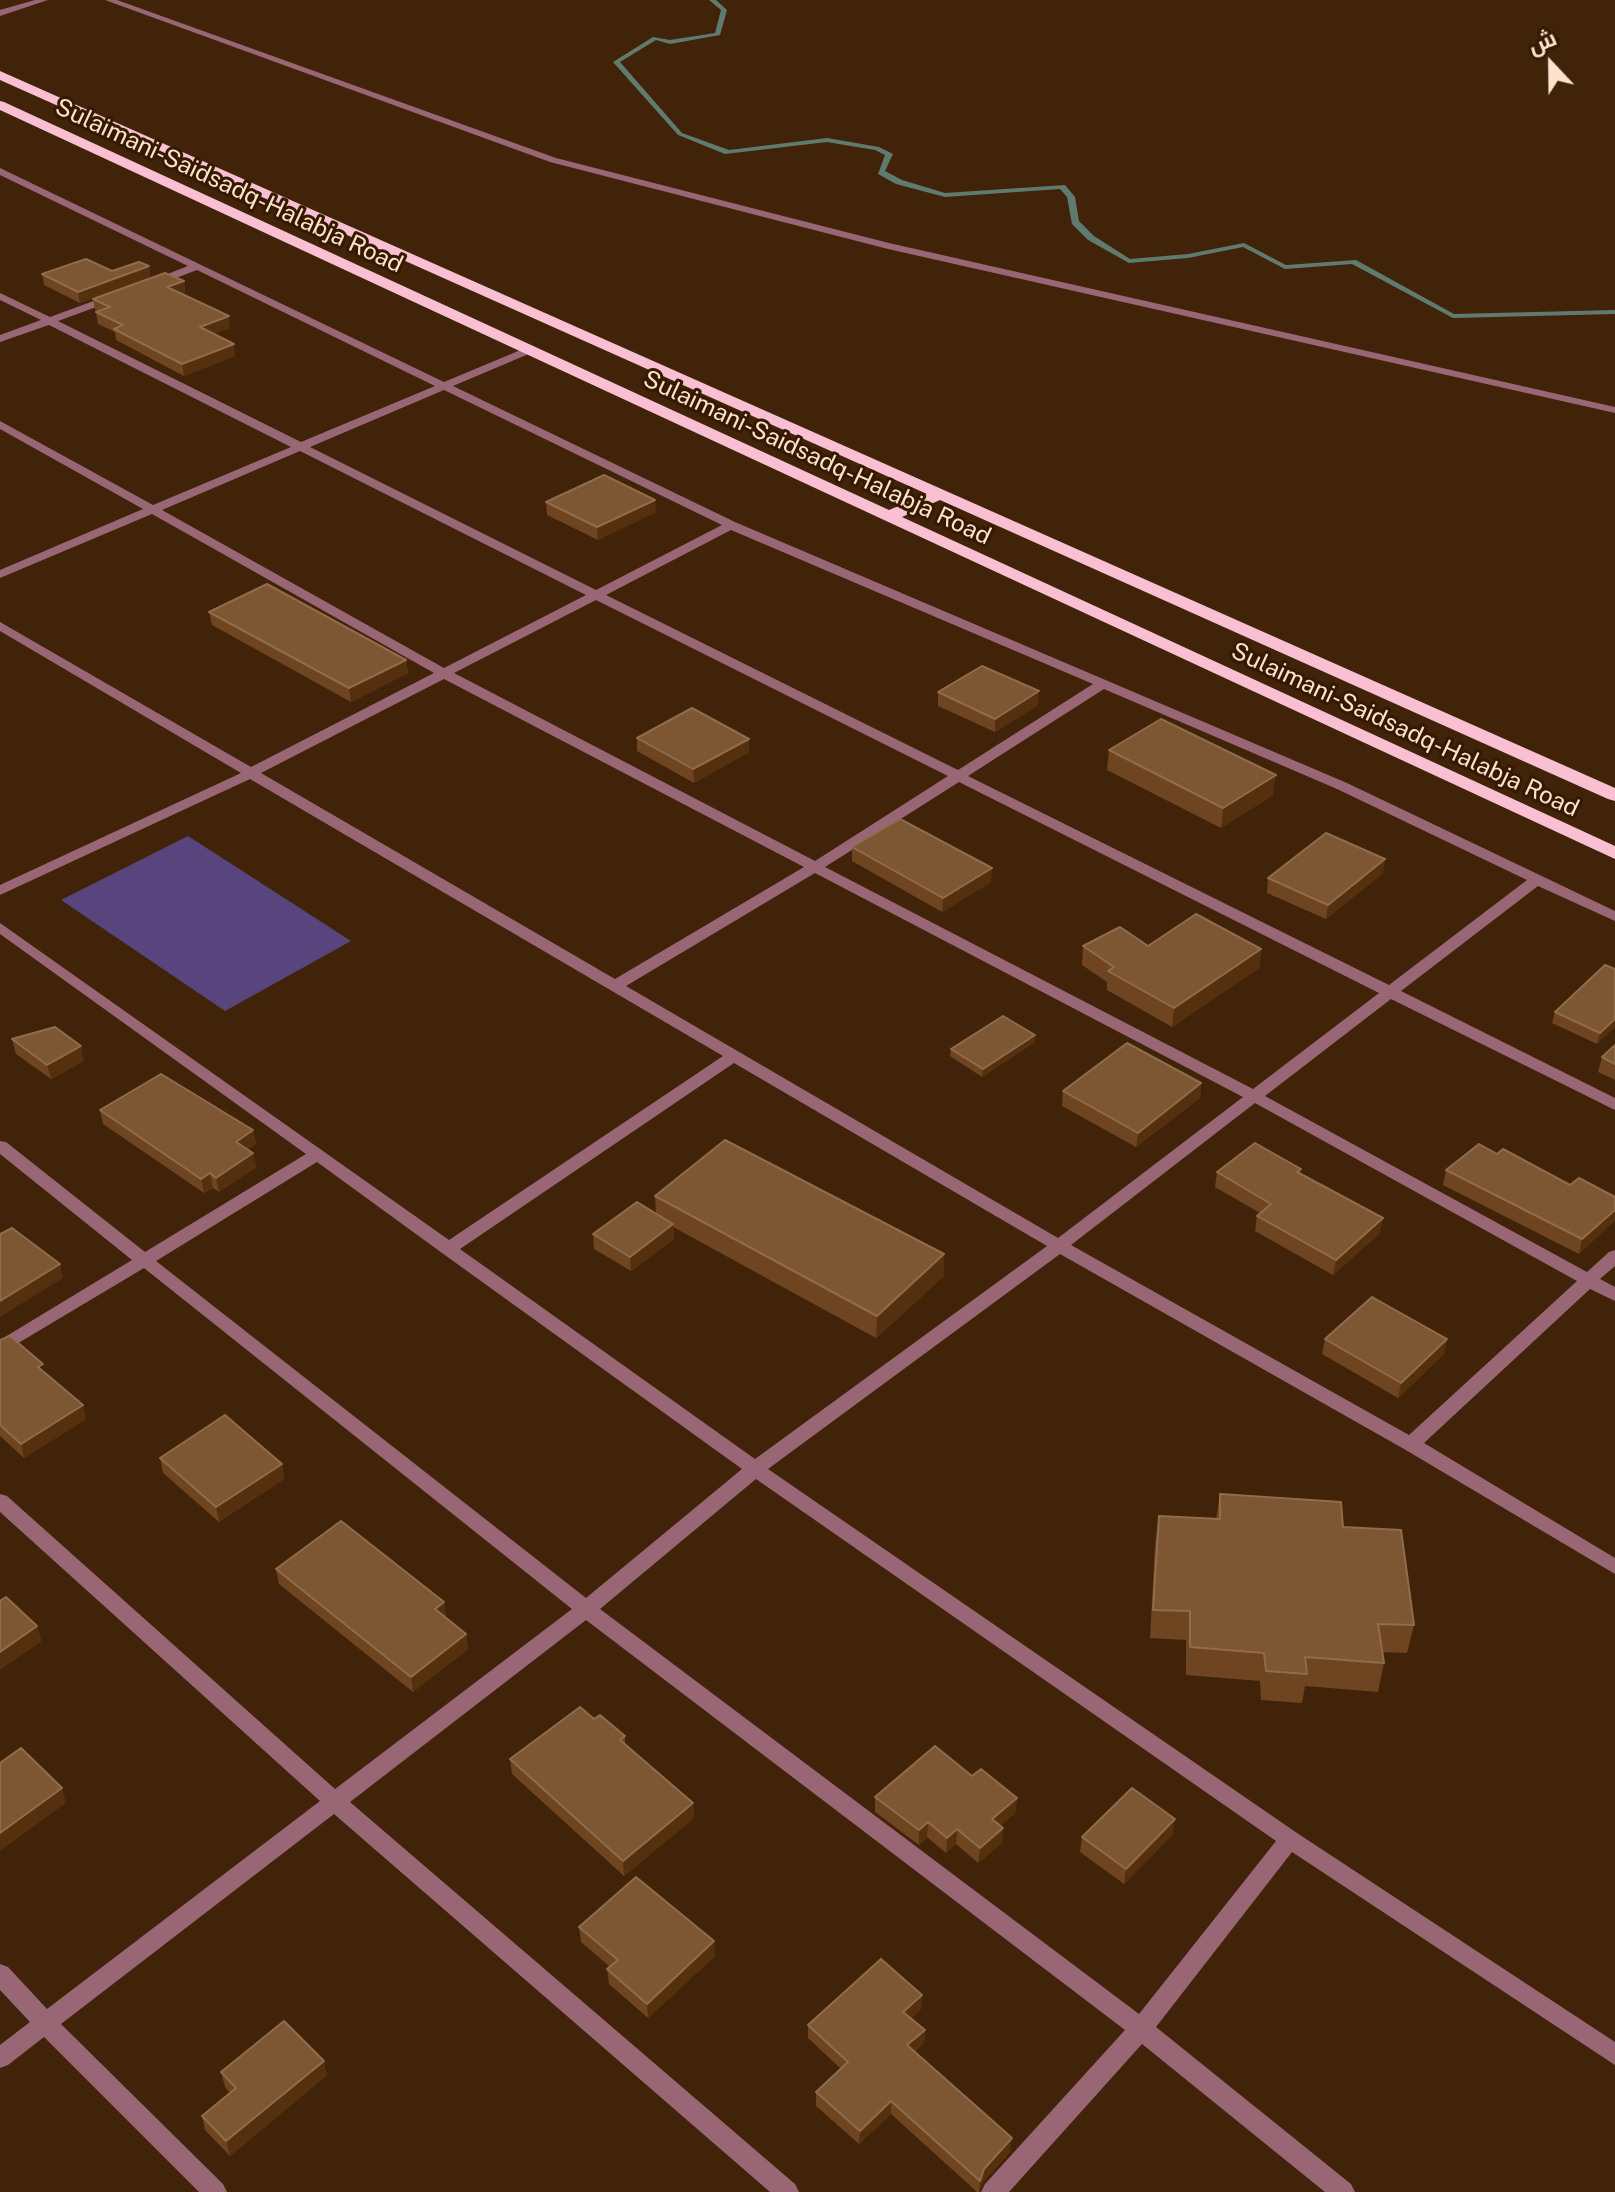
<!DOCTYPE html>
<meta charset="utf-8">
<style>
body{margin:0}
#map{position:relative;width:1615px;height:2192px;overflow:hidden;background:#402308;font-family:"Public Sans",Cairo,sans-serif}
canvas{display:block}
.north{position:absolute;left:1511px;top:24px;width:80px;height:80px;-webkit-text-stroke:6px #351900;paint-order:stroke;rotate:338deg;font-size:22px;font-weight:700;line-height:32px;text-align:center;color:#fde2cf}
.north::after{content:'';display:block;margin:auto;width:28px;height:36px;background:#fde2cf;clip-path:polygon(50% 0,100% 100%,50% 72%,0 100%)}
</style>
<div id="map">
<canvas width="1615" height="2192"></canvas>
<div class="north">ش</div>
</div>
<script>
const g = document.querySelector('canvas').getContext('2d');
g.lineJoin = 'round';
function fill(path, color) {
  g.fillStyle = color;
  g.fill(path, 'evenodd');
}
function toPath(rows) {
  const path = new Path2D();
  for (const r of rows) {
    path.moveTo(r[0], r[1]);
    for (let i = 2; i < r.length; i += 2) path.lineTo(r[i], r[i + 1]);
  }
  return path;
}
function trace(path, color, width, dash) {
  g.strokeStyle = color;
  g.lineWidth = width;
  g.lineCap = dash ? 'butt' : 'round';
  g.setLineDash(dash || []);
  g.stroke(path);
}
function drawText(font, color, halo, rows, align = 'center') {
  g.font = font + ' "Public Sans",sans-serif';
  g.lineWidth = 6;
  g.setLineDash([]);
  g.textBaseline = 'middle';
  g.strokeStyle = halo;
  g.fillStyle = color;
  for (const [text, x, y, turn = 0] of rows) {
    g.save();
    g.translate(x, y);
    g.rotate((+turn || 0) * Math.PI / 180);
    g.textAlign = isNaN(turn) ? turn : align;
    if (halo) g.strokeText(text, 0, 0);
    g.fillText(text, 0, 0);
    g.restore();
  }
}
const green = toPath([
 [188,836,351,941,225,1011,61,900]
]);
const stream = toPath([
 [709,0,716,0,727,10,720,35,670,44,656,40,620,62,682,133,729,150,827,138,879,147,893,154,885,171,902,180,945,193,1065,185,1075,197,1079,221,1094,236,1130,259,1188,254,1244,243,1286,265,1356,260,1454,314,1615,310,1615,314,1453,318,1352,264,1285,269,1243,247,1188,258,1129,263,1088,240,1072,224,1067,197,1060,189,945,197,896,184,878,174,885,155,875,150,827,142,725,154,678,135,613,62,653,37,670,40,715,33,721,10,709,0]
]);
const minor = toPath([
 [35,0,48,0,0,16,0,10,35,0],
 [105,0,117,0,556,158,889,243,1615,407,1615,413,888,249,550,162,105,0],
 [0,168,444,382,523,349,531,349,531,353,453,386,735,522,1347,783,1615,911,1615,921,1538,886,1401,991,1615,1098,1615,1110,1391,999,1265,1096,1587,1272,1609,1252,1615,1250,1615,1266,1600,1279,1615,1287,1615,1301,1590,1289,1424,1443,1615,1558,1615,1574,1404,1449,1060,1254,768,1469,1297,1833,1615,2042,1615,2065,1292,1852,1156,2027,1351,2184,1355,2192,1325,2192,1142,2044,1009,2192,981,2192,985,2184,1125,2030,586,1620,350,1802,795,2184,799,2192,770,2192,334,1814,61,2024,223,2184,227,2192,199,2192,44,2037,8,2065,0,2068,0,2045,30,2022,0,1990,0,1964,8,1967,47,2009,320,1801,0,1512,0,1494,7,1496,335,1789,572,1609,144,1268,0,1354,0,1340,132,1260,0,1154,0,1141,6,1142,145,1252,306,1154,0,934,0,923,449,1240,723,1056,250,779,0,895,0,885,241,773,0,631,0,622,251,767,434,673,152,514,0,578,0,570,143,509,0,429,0,421,153,505,291,447,49,325,0,342,0,335,41,320,0,300,0,293,50,317,110,295,118,295,118,299,58,321,301,442,435,386,197,270,155,286,147,286,147,282,188,266,0,175,0,168],
 [444,390,722,525,596,590,310,447,444,390],
 [300,451,586,595,444,668,162,510,300,451],
 [731,530,1093,684,958,770,606,595,731,530],
 [596,600,948,776,815,861,454,673,596,600],
 [444,679,804,867,615,979,261,773,444,679],
 [1104,689,1337,789,1527,880,1389,985,968,776,1104,689],
 [959,782,1379,993,1253,1089,825,867,959,782],
 [815,873,1243,1097,1058,1238,626,986,815,873],
 [734,1063,1047,1246,755,1459,460,1249,734,1063],
 [1255,1103,1577,1281,1409,1435,1071,1245,1255,1103],
 [317,1162,442,1253,742,1469,586,1598,156,1261,317,1162],
 [756,1479,1276,1841,1139,2014,600,1609,756,1479]
]);
const trunk = toPath([
 [0,71,1615,788,1615,801,1608,799,940,500,902,517,1615,846,1615,859,0,110,0,101,4,102,889,510,927,494,0,80,0,71]
]);
const wall = toPath([
 [149,266,150,277,80,303,44,285,42,274,112,271],
 [184,281,185,293,182,294,230,328,214,334,235,356,184,376,116,340,115,332,98,324,96,312,97,311,95,310,93,299],
 [546,502,656,512,598,540,547,515],
 [209,612,406,660,408,673,351,702,212,625],
 [938,692,1038,705,995,732,938,706],
 [637,738,749,752,694,783,637,751],
 [1109,750,1273,795,1221,828,1107,770],
 [852,847,991,882,942,912,852,861],
 [1383,873,1326,919,1267,893,1268,878],
 [1083,946,1148,946,1261,949,1259,968,1172,1027,1107,990,1107,982,1082,965],
 [1555,1012,1615,1027,1597,1044,1552,1023],
 [12,1039,84,1061,51,1079,16,1054],
 [1035,1042,982,1077,950,1056,951,1049],
 [1615,1045,1615,1080,1598,1072,1602,1057],
 [1201,1083,1200,1098,1136,1147,1062,1106,1063,1091],
 [100,1110,253,1130,256,1144,248,1149,253,1153,256,1167,219,1192,213,1188,204,1193,103,1124],
 [1497,1154,1570,1185,1615,1197,1579,1254,1443,1185,1446,1170],
 [1301,1169,1300,1174,1380,1233,1333,1275,1255,1231,1257,1216,1260,1213,1215,1187,1217,1172],
 [655,1196,944,1276,876,1338,673,1227,674,1239,631,1271,594,1249,593,1234,656,1214],
 [1325,1339,1447,1339,1444,1354,1398,1398,1322,1354],
 [0,1340,46,1374,83,1405,86,1419,24,1458,0,1436],
 [160,1458,282,1464,284,1479,219,1522,163,1473],
 [1220,1494,1343,1527,1414,1625,1407,1653,1382,1652,1384,1663,1378,1692,1305,1686,1302,1703,1261,1700,1260,1681,1186,1675,1186,1640,1150,1638,1155,1544,1159,1516,1216,1519],
 [276,1569,444,1602,446,1617,466,1634,468,1649,413,1692,279,1584],
 [594,1719,625,1736,625,1745,693,1803,694,1818,624,1876,512,1774,510,1759],
 [972,1776,1017,1798,1015,1813,1000,1826,1002,1843,978,1863,956,1844,946,1853,927,1837,919,1845,875,1812,875,1797],
 [1173,1834,1124,1884,1080,1852,1082,1837],
 [579,1927,714,1941,715,1956,648,2018,609,1984,607,1969,610,1967,581,1942],
 [922,1995,921,2009,911,2018,925,2030,924,2043,915,2051,1010,2152,983,2182,979,2192,977,2192,891,2114,859,2144,816,2106,816,2092,841,2069,808,2038,808,2025],
 [221,2072,327,2075,230,2156,205,2130,202,2116,230,2093,225,2087]
]);
const shadedWall = toPath([
 [149,266,150,277,80,303,78,292],
 [184,281,185,293,169,299,167,287],
 [229,316,230,328,201,339,200,327],
 [234,344,235,356,184,376,182,364],
 [655,500,656,512,598,540,597,527],
 [406,660,408,673,351,702,349,688],
 [1039,691,1038,705,995,732,995,719],
 [749,739,749,752,694,783,693,769],
 [1276,775,1273,795,1221,828,1223,808],
 [1385,859,1383,873,1326,919,1328,905],
 [992,868,991,882,942,912,943,898],
 [1261,949,1259,968,1172,1027,1174,1008],
 [1615,1019,1615,1027,1597,1044,1600,1033],
 [1035,1035,1035,1042,982,1077,983,1069],
 [81,1046,84,1061,51,1079,47,1065],
 [1201,1083,1200,1098,1136,1147,1138,1133],
 [253,1130,256,1144,238,1156,236,1142],
 [253,1153,256,1167,219,1192,216,1178],
 [210,1173,213,1188,204,1193,201,1179],
 [1615,1210,1615,1221,1579,1254,1582,1239],
 [1383,1218,1380,1233,1333,1275,1336,1260],
 [673,1224,674,1239,631,1271,630,1257],
 [944,1254,944,1276,876,1338,877,1316],
 [60,1264,63,1278,0,1317,0,1301],
 [1447,1339,1444,1354,1398,1398,1401,1383],
 [83,1405,86,1419,24,1458,21,1444],
 [282,1464,284,1479,219,1522,216,1507],
 [444,1602,446,1617,435,1609],
 [37,1626,42,1641,0,1670,0,1652],
 [466,1634,468,1649,413,1692,411,1677],
 [62,1788,66,1803,0,1851,0,1833],
 [1017,1798,1015,1813,991,1834,992,1819],
 [693,1803,694,1818,624,1876,623,1861],
 [1175,1819,1173,1834,1124,1884,1126,1869],
 [928,1822,927,1837,919,1845,919,1830],
 [1003,1828,1002,1843,978,1863,980,1848],
 [957,1829,956,1844,946,1853,947,1838],
 [714,1941,715,1956,648,2018,647,2004],
 [922,1995,921,2009,903,2025,903,2012],
 [925,2030,924,2043,907,2058,907,2045],
 [324,2061,327,2075,230,2156,226,2141],
 [891,2101,891,2114,859,2144,860,2131],
 [1012,2138,1010,2152,983,2182,979,2192,980,2181,984,2169]
]);
const building = toPath([
 [86,259,112,271,139,262,149,266,78,292,42,274,86,259],
 [165,273,184,281,167,287,229,316,200,327,234,344,182,364,114,329,123,325,96,312,110,307,93,299,165,273],
 [604,475,655,500,597,527,546,502,604,475],
 [267,584,406,660,349,688,209,612,267,584],
 [982,666,1039,691,995,719,938,692,982,666],
 [692,708,749,739,693,769,637,738,692,708],
 [1161,719,1276,775,1223,808,1109,750,1161,719],
 [900,819,992,868,943,898,852,847,900,819],
 [1326,833,1385,859,1328,905,1268,878,1326,833],
 [1196,914,1261,949,1174,1008,1108,971,1114,967,1083,946,1120,927,1148,946,1196,914],
 [1605,965,1615,969,1615,1019,1600,1033,1555,1012,1605,965],
 [1003,1016,1035,1035,983,1069,951,1049,1003,1016],
 [55,1027,81,1046,47,1065,12,1039,55,1027],
 [1127,1043,1201,1083,1138,1133,1063,1091,1127,1043],
 [1615,1045,1615,1064,1602,1057,1615,1045],
 [161,1074,253,1130,236,1142,253,1153,216,1178,210,1173,201,1179,100,1110,161,1074],
 [725,1140,944,1254,877,1316,655,1196,725,1140],
 [1255,1143,1301,1169,1297,1172,1383,1218,1336,1260,1257,1216,1271,1204,1217,1172,1255,1143],
 [1479,1144,1497,1154,1503,1149,1570,1185,1579,1178,1615,1197,1615,1210,1582,1239,1446,1170,1479,1144],
 [637,1202,673,1224,630,1257,593,1234,637,1202],
 [12,1228,60,1264,0,1301,0,1234,12,1228],
 [1372,1297,1447,1339,1401,1383,1325,1339,1372,1297],
 [10,1336,43,1364,38,1367,83,1405,21,1444,0,1425,0,1340,10,1336],
 [225,1415,282,1464,216,1507,160,1458,225,1415],
 [1220,1494,1341,1502,1343,1527,1401,1530,1414,1625,1378,1624,1384,1663,1305,1657,1307,1674,1266,1671,1264,1653,1190,1647,1190,1611,1153,1610,1159,1516,1220,1519,1220,1494],
 [341,1521,444,1602,435,1609,466,1634,411,1677,276,1569,341,1521],
 [6,1597,37,1626,0,1652,0,1601,6,1597],
 [580,1707,594,1719,600,1715,625,1736,620,1740,693,1803,623,1861,510,1759,580,1707],
 [935,1746,972,1776,981,1769,1017,1798,992,1819,1003,1828,980,1848,957,1829,947,1838,928,1822,919,1830,875,1797,935,1746],
 [21,1748,62,1788,0,1833,0,1763,21,1748],
 [1132,1788,1175,1819,1126,1869,1082,1837,1132,1788],
 [636,1877,714,1941,647,2004,607,1969,618,1960,579,1927,636,1877],
 [881,1959,922,1995,903,2012,925,2030,907,2045,1012,2138,984,2169,980,2181,891,2101,860,2131,816,2092,848,2062,808,2025,881,1959],
 [284,2021,324,2061,226,2141,202,2116,236,2088,221,2072,284,2021]
]);
const farStreetnames = [
 ["Sulaimani-Saidsadq-Halabja Road",229,186,25],
 ["Sulaimani-Saidsadq-Halabja Road",817,458,25],
 ["Sulaimani-Saidsadq-Halabja Road",1405,730,25]
];
fill(green, '#59457d');
fill(stream, '#5f7a6e');
fill(minor, '#996676');
fill(trunk, '#f8c0d2');
fill(wall, '#6e4520');
fill(shadedWall, '#55300f');
fill(building, '#7d5633');
trace(building, '#916c4b', 2);
drawText('24px', '#fde2cf', '#351900', farStreetnames);
</script>
